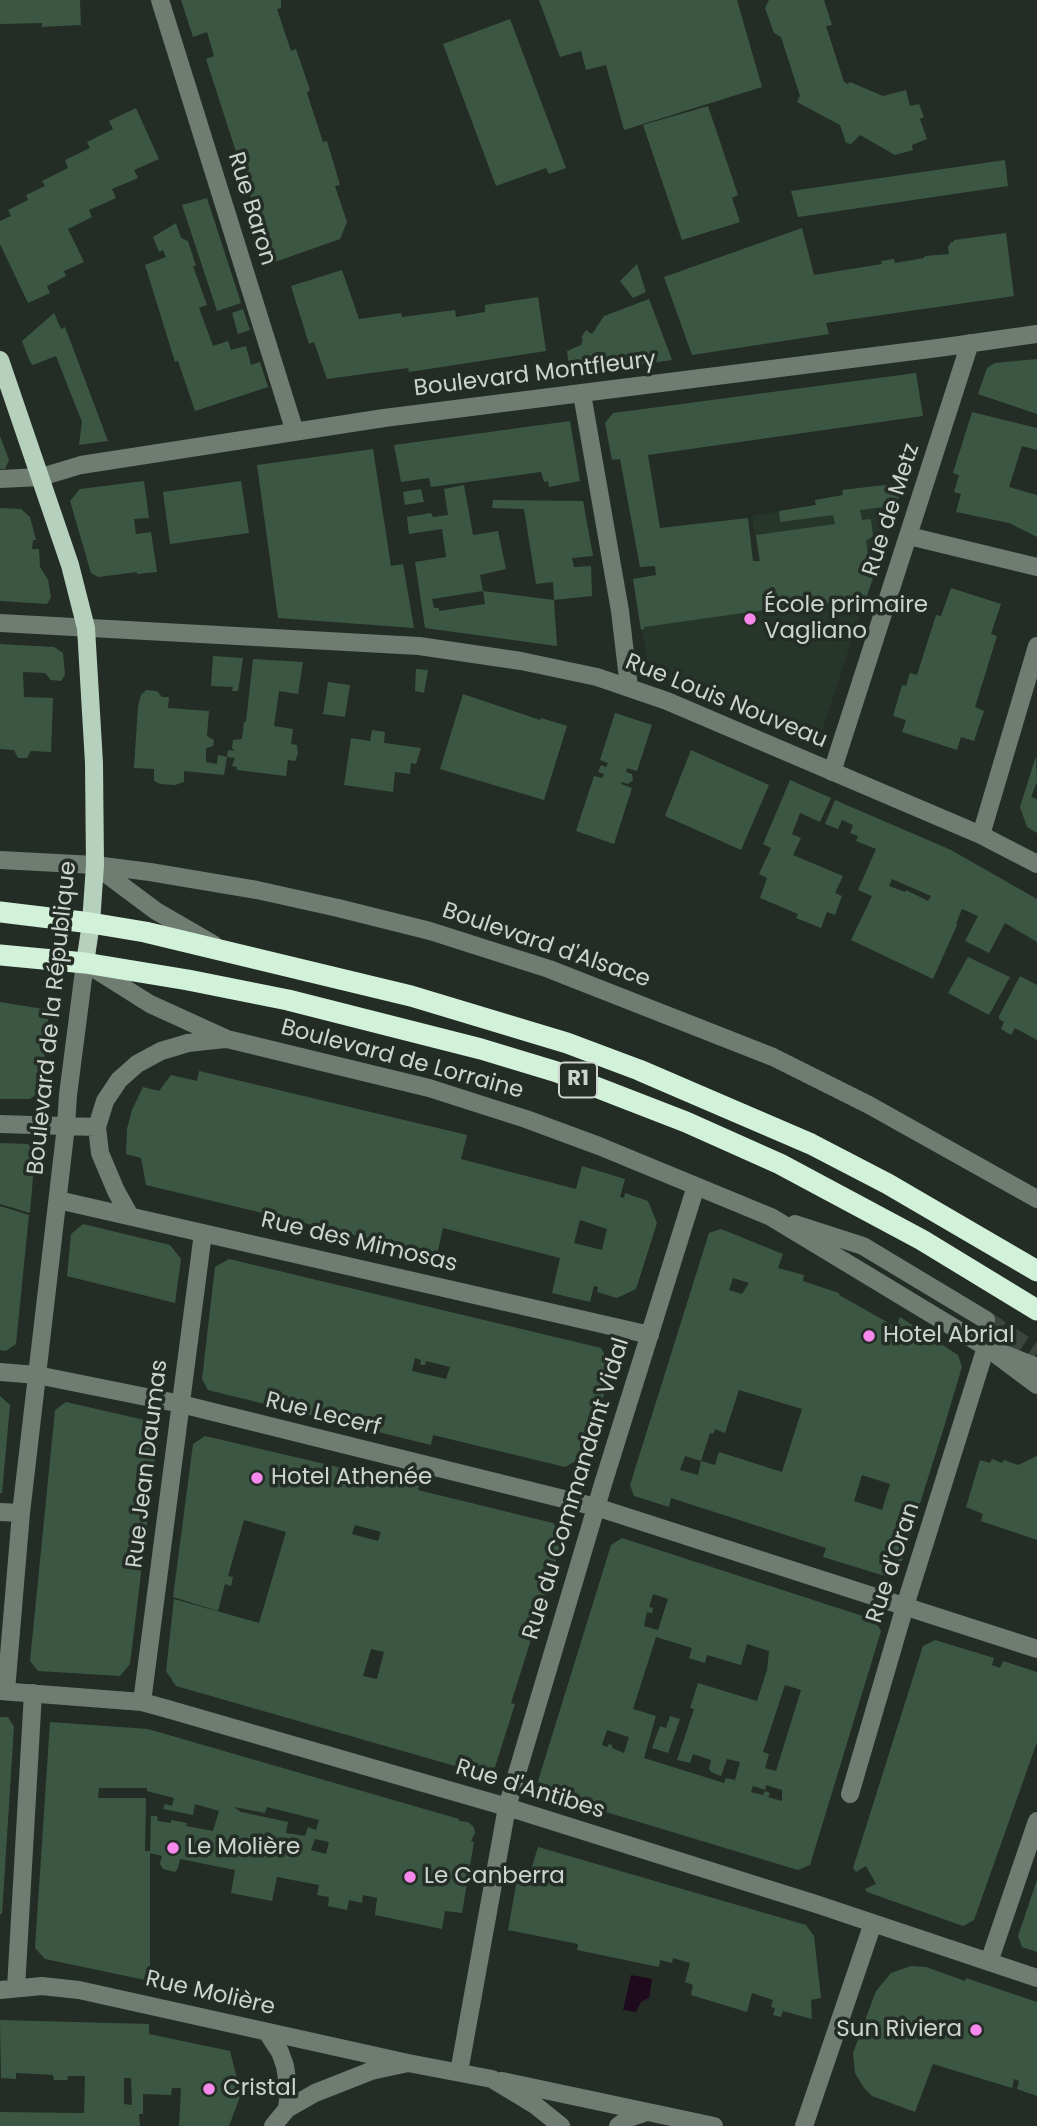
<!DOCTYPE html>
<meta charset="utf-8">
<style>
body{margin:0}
canvas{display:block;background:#232c25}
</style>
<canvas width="1037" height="2126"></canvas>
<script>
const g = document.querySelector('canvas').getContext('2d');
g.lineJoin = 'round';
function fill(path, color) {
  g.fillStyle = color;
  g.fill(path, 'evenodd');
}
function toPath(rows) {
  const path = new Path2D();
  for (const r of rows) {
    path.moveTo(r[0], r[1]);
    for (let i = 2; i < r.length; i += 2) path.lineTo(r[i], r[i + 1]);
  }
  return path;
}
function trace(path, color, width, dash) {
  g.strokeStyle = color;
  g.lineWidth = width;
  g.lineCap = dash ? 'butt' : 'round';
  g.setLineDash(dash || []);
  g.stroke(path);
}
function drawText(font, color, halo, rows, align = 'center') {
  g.font = font + ' Poppins,sans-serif';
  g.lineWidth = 7;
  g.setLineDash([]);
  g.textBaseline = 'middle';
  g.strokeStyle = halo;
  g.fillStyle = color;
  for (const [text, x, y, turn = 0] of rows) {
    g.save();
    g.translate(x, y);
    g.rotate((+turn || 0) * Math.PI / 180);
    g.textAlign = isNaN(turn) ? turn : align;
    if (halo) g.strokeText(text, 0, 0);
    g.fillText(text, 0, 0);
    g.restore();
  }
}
const built = toPath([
 [903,483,822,731,816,738,806,740,695,690,655,675,649,669,633,579,759,561,752,516,816,505,815,500,843,495,842,490]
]);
const water = toPath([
 [631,1975,652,1979,649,1998,641,2002,636,2012,623,2010]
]);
const building = toPath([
 [0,0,80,0,81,25,42,27,42,23,0,24],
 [181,0,281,0,281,8,277,9,291,51,296,49,310,90,307,93,323,142,327,141,340,185,335,186,347,222,340,239,272,263,206,59,214,56,207,32,193,37],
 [539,0,737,0,762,87,624,130,606,65,586,70,581,51,560,57],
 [769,0,824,0,832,25,826,26,844,82,848,84,850,82,883,96,906,90,910,106,919,104,924,117,920,119,927,139,912,145,913,150,895,155,860,135,851,144,846,143,840,125,797,102,800,96,781,37,774,33,765,8],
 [510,19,566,168,549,174,546,168,496,186,443,44],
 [708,106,738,195,732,198,740,222,682,240,643,125],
 [136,108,159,159,134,170,138,178,112,189,116,198,89,210,92,217,68,229,84,262,64,271,66,276,47,286,50,293,28,303,0,244,0,221,11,216,8,210,28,200,26,195,45,186,42,181,68,168,65,160,90,148,87,142,113,129,109,121],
 [1005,160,1008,186,798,217,791,191],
 [207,198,241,303,217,311,182,205],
 [176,223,181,238,188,241,196,266,193,266,207,305,199,308,213,346,228,341,231,350,246,346,251,365,260,362,268,387,195,411,178,361,175,362,145,265,166,257,163,250,159,252,153,237],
 [802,228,814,275,882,264,881,261,894,259,895,263,924,258,925,256,949,254,948,247,951,242,954,242,954,240,1006,233,1014,296,826,323,829,334,692,355,664,277],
 [637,264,646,292,633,298,620,281],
 [342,270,359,319,401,313,402,317,455,310,456,317,485,312,485,305,538,297,546,351,409,372,408,368,327,379,314,342,309,344,291,286],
 [649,299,672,360,570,375,567,351,581,345,583,339,581,338,586,330,592,334,604,316],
 [243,309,250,330,238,334,232,313],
 [54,313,61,329,65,327,108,441,79,445,82,422,56,356,33,365,30,362,22,341],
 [1037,359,1037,414,978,394,987,368,995,363],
 [916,373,923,416,648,455,660,528,748,518,753,561,760,561,756,535,835,524,833,515,780,522,779,511,816,505,815,500,843,495,842,490,903,483,898,501,892,506,860,510,862,520,871,519,873,536,866,541,869,563,877,566,863,608,859,612,855,612,850,609,848,601,800,607,800,605,644,627,644,629,641,630,633,579,656,575,655,566,640,567,620,459,612,460,605,423,613,413],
 [972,412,1037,428,1037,450,1022,446,1009,487,1037,495,1037,537,1009,523,956,512,961,494,954,492,959,475,953,473],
 [570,421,580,481,549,487,548,481,544,482,541,472,431,487,429,478,401,482,394,445],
 [0,436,9,460,5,469,0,469],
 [373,449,391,566,403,564,414,628,278,618,257,465],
 [144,481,149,518,134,519,136,534,151,532,157,572,137,574,137,572,98,577,91,573,70,501,80,489],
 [241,481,249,533,170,544,163,492],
 [464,485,473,535,498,531,506,569,480,575,483,591,554,600,553,582,536,584,524,509,492,508,493,500,583,501,593,556,572,558,574,567,591,566,592,596,554,600,557,646,425,628,415,562,446,557,442,529,409,534,407,517,431,513,433,517,448,515,444,489],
 [483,591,485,604,439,611,439,608,434,608,432,599],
 [421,489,424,502,405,505,403,492],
 [0,508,21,509,30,517,36,540,33,540,32,549,39,549,40,567,48,580,51,597,47,604,0,601],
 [951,588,1001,604,991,634,997,636,975,707,984,711,974,741,961,737,957,750,902,732,906,720,893,716,902,685,906,686,910,673,917,675,936,615,941,616],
 [0,644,54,647,63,653,65,675,61,681,51,680,45,673,23,672,24,697,53,698,51,752,31,751,27,758,18,758,14,750,0,749],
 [213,656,243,658,238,691,232,691,233,687,211,686],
 [253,659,303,662,298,694,279,691,274,726,293,729,291,744,297,745,298,754,295,761,288,760,286,776,237,770,237,767,232,766,235,758,227,757,224,775,184,771,184,782,175,785,160,784,154,781,154,769,134,768,138,706,141,695,146,690,157,691,162,697,169,697,168,708,209,711,207,736,214,740,213,746,206,748,206,762,217,764,218,755,227,757,228,750,235,751,232,748,233,740,242,739,244,722,246,722],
 [416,669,428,670,424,693,415,691],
 [328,682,350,685,345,717,323,714],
 [463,694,540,720,541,718,567,726,544,800,440,769],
 [615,713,652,725,637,771,627,768,626,772,632,774,633,780,628,784,622,782,621,784,632,788,614,844,576,831,594,776,602,778,604,774,598,772,601,765,606,767,608,763,600,760],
 [372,730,385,732,384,743,421,748,416,764,411,763,410,774,395,772,393,792,344,785,351,738,370,741],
 [691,750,769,785,741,850,665,816],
 [1036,756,1037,782,1031,797,1037,799,1037,833,1027,827,1020,807],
 [790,780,831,798,820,822,800,813,792,834,801,838,793,855,843,876,835,893,842,896,835,915,827,912,821,928,796,918,798,914,760,898,767,878,759,874,771,848,763,844],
 [835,800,951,850,1037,899,1037,942,1005,923,989,953,965,941,978,916,962,909,956,924,957,925,933,979,851,940,872,896,858,890,876,849,856,841,858,836,850,833,853,825,842,820,838,829,825,824],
 [892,879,931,896,928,901,906,890,905,892,889,886],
 [968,957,1010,977,989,1015,948,993],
 [1020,976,1037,985,1037,1040,1015,1028,1011,1035,1001,1029,1004,1022,999,1019,999,1016],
 [0,1002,49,1010,41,1091,30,1099,0,1099],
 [199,1071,467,1135,461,1159,576,1189,582,1166,625,1179,620,1197,624,1198,625,1193,648,1201,657,1223,636,1289,617,1298,597,1292,598,1287,594,1286,590,1302,552,1293,560,1258,443,1228,437,1255,146,1185,141,1158,126,1154,127,1129,132,1110,143,1087,159,1091,171,1075,197,1081],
 [580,1220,607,1229,602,1250,574,1243],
 [0,1143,28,1144,35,1152,30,1213,0,1204],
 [0,1206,29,1215,16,1344,6,1351,0,1350],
 [83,1224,170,1245,181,1259,175,1303,67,1276,71,1234],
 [721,1229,783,1254,778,1268,804,1275,803,1281,839,1293,839,1295,896,1327,900,1317,958,1355,962,1367,944,1427,899,1570,888,1577,823,1557,826,1548,671,1498,669,1507,634,1496,630,1485,709,1233],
 [733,1278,749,1283,742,1294,729,1290],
 [739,1390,802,1409,782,1472,719,1452,715,1465,701,1461,698,1475,680,1470,685,1456,701,1461,710,1433,713,1434,715,1429,725,1433],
 [862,1475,890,1484,882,1510,854,1501],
 [229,1259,601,1348,612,1368,585,1456,565,1467,433,1435,431,1445,208,1390,202,1379,215,1267],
 [415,1358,421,1360,420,1365,425,1365,426,1361,450,1367,446,1379,412,1371],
 [0,1396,10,1405,2,1493,0,1493],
 [66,1402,149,1421,158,1434,130,1664,120,1676,38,1671,30,1661,55,1410],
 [205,1436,419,1486,418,1490,553,1523,563,1538,511,1703,515,1704,495,1767,483,1774,176,1686,166,1671,174,1599,259,1623,286,1532,244,1520,228,1576,233,1577,231,1586,225,1584,218,1611,173,1597,193,1444],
 [355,1525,381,1532,378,1541,352,1534],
 [371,1649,384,1652,377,1679,363,1676],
 [1037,1456,1037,1540,981,1521,983,1514,966,1507,980,1460,990,1463,992,1459,1002,1463,1004,1460,1018,1465],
 [622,1538,875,1620,881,1631,810,1865,798,1870,543,1793,539,1788,538,1781,611,1545],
 [653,1594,668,1599,658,1630,644,1626,647,1612,652,1613,653,1608,649,1607],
 [656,1637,692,1648,689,1658,705,1663,707,1655,741,1665,747,1644,769,1651,767,1670,757,1701,698,1683,690,1708,694,1709,677,1760,690,1763,693,1754,711,1760,709,1769,711,1772,721,1776,727,1759,740,1762,735,1780,726,1778,724,1783,644,1758,656,1716,633,1709],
 [785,1685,801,1690,776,1771,765,1768,769,1754,763,1752],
 [607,1730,629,1737,624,1753,612,1748,612,1745,609,1744,607,1747,602,1745],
 [766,1785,782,1790,782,1801,768,1797,770,1793,765,1791,763,1795,751,1792,753,1786,765,1790],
 [935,1640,994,1658,992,1665,1000,1668,1003,1661,1037,1672,1037,1742,974,1920,963,1926,867,1892,865,1889,876,1884,866,1866,856,1872,853,1868,922,1649,923,1646],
 [670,1716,680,1719,668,1753,652,1748,660,1726,666,1728],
 [0,1717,8,1717,14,1727,2,1914,0,1914],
 [50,1722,148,1729,459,1819,459,1821,468,1822,474,1827,475,1833,471,1841,474,1842,462,1913,445,1911,442,1929,375,1915,377,1898,363,1895,362,1903,349,1900,347,1910,328,1906,329,1897,317,1895,319,1885,277,1877,272,1901,231,1893,235,1870,180,1859,178,1868,175,1872,163,1869,160,1864,162,1856,150,1853,150,1981,45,1959,35,1948],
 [99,1788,147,1788,147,1791,174,1798,172,1806,165,1804,163,1809,193,1815,195,1804,219,1811,213,1831,186,1826,187,1823,171,1820,171,1823,158,1821,157,1816,151,1816,150,1851,145,1851,146,1798,98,1798],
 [234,1807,265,1813,267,1807,319,1820,316,1830,308,1827,305,1836,286,1833,288,1822,241,1812],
 [315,1839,329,1842,326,1854,311,1850],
 [538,1847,806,1925,814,1936,821,1998,811,2000,812,2019,783,2011,781,2017,773,2015,775,2008,771,2007,773,2000,752,1993,747,2012,691,1995,693,1985,685,1982,690,1963,673,1958,672,1963,660,1960,659,1967,577,1950,578,1944,508,1930,519,1868,531,1870],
 [1037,1880,1037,1952,1022,1947,1018,1936],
 [911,1966,926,1967,965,1981,966,1978,1037,2002,1037,2096,1017,2089,1019,2081,1014,2079,1012,2088,933,2064,915,2112,872,2096,864,2088,855,2073,853,2053,876,1991,891,1973],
 [0,2020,149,2024,149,2034,230,2051,241,2094,229,2126,179,2126,181,2088,172,2088,171,2095,143,2094,143,2114,139,2114,140,2126,0,2126,0,2112,84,2113,85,2076,67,2076,68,2080,54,2080,53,2075,16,2073,16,2079,1,2078],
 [124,2078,131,2078,132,2105,124,2104]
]);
const minorTunnel = toPath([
 [986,1320,1037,1353]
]);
const minor = toPath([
 [160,0,295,432],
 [582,394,620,611,629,687],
 [0,479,41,477,81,465,384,418,938,348,1037,334],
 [909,536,1037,567],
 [0,623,419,646,521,661,597,677,667,701,981,835,1037,864],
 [832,772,970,343],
 [981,835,1037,646],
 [0,860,95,865,150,872,257,890,338,908,430,931,549,969,773,1057,869,1105,1037,1199],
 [97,867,156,911,213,944],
 [0,1124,97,1127],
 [58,1200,650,1335],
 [130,1216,116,1191,100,1153,97,1127,105,1101,119,1080,137,1064,161,1051,188,1043,225,1039],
 [795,1224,863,1246,986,1320],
 [0,1372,37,1375,181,1404,596,1507,1037,1649],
 [0,1512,21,1513],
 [0,1691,142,1702,164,1708,507,1807,816,1904,1037,1978],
 [6,1691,21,1513,66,1126,68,1095,85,963,150,1004,227,1039,429,1088,526,1119,599,1146,771,1217,986,1347,1037,1385],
 [142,1702,203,1233],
 [850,1794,905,1606,986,1347,1037,1367],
 [989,1962,1037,1821],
 [16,1988,33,1693],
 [0,1990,42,1986,79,1990,408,2063],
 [267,2032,280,2052,285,2066,289,2092,287,2109],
 [459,2072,507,1807,603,1484,696,1186],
 [502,2081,714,2126],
 [273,2126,287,2109,315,2093,371,2071,408,2063,492,2079,535,2105,561,2126],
 [618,2126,629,2118,647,2112],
 [804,2126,873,1923]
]);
const major = toPath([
 [0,360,70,565,86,628,94,763,95,865,91,923,85,963]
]);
const highway = toPath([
 [0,912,91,923,145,932,411,996,567,1043,639,1070,811,1144,888,1184,1037,1271],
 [0,955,85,963,188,980,288,1000,481,1049,557,1072,686,1122,780,1164,922,1240,1037,1310]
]);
const markers = [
 [750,619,7,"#f788ec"],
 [869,1336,7,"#f788ec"],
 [257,1478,7,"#f788ec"],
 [173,1848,7,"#f788ec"],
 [410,1877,7,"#f788ec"],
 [976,2030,7,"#f788ec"],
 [209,2089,7,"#f788ec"]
];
const shields = [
 [578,1080,38]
];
const shieldNames = [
 ["R1",578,1080]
];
const streetNames = [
 ["Rue Baron",251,209,73],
 ["Boulevard Montfleury",535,375,-7],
 ["Rue de Metz",892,510,-72],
 ["Rue Louis Nouveau",726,702,22],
 ["Boulevard d'Alsace",546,946,19],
 ["Boulevard de la République",53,1018,-84],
 ["Boulevard de Lorraine",402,1060,15],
 ["Rue des Mimosas",359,1243,13],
 ["Rue Lecerf",323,1415,14],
 ["Rue Jean Daumas",148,1464,-83],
 ["Rue du Commandant Vidal",577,1489,-73],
 ["Rue d'Oran",894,1563,-72],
 ["Rue d'Antibes",530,1790,17],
 ["Rue Molière",210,1994,13]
];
const poiNames = [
 ["École primaire",764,606],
 ["Vagliano",764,632],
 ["Hotel Abrial",883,1336],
 ["Hotel Athenée",271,1478],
 ["Le Molière",187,1848],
 ["Le Canberra",424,1877],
 ["Sun Riviera",962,2030,"right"],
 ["Cristal",223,2089]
];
fill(built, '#27362b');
fill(water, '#1f0a1d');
fill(building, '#3b5743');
trace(minorTunnel, '#3c453e', 18, [18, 9]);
trace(minor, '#6f7c72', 18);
trace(major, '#b5d0bc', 18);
trace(highway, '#d1f1d9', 21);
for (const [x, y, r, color] of markers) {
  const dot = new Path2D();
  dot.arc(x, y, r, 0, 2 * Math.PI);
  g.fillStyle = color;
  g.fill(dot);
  trace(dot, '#232c25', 2.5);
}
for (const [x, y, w] of shields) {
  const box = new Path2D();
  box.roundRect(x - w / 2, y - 17.5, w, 35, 5);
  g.fillStyle = '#232c25';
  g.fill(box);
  trace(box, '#cdd3ce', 2);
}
drawText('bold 21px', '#cdd3ce', null, shieldNames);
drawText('23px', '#cdd3ce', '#232c25', streetNames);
drawText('23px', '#cdd3ce', '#232c25', poiNames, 'left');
</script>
